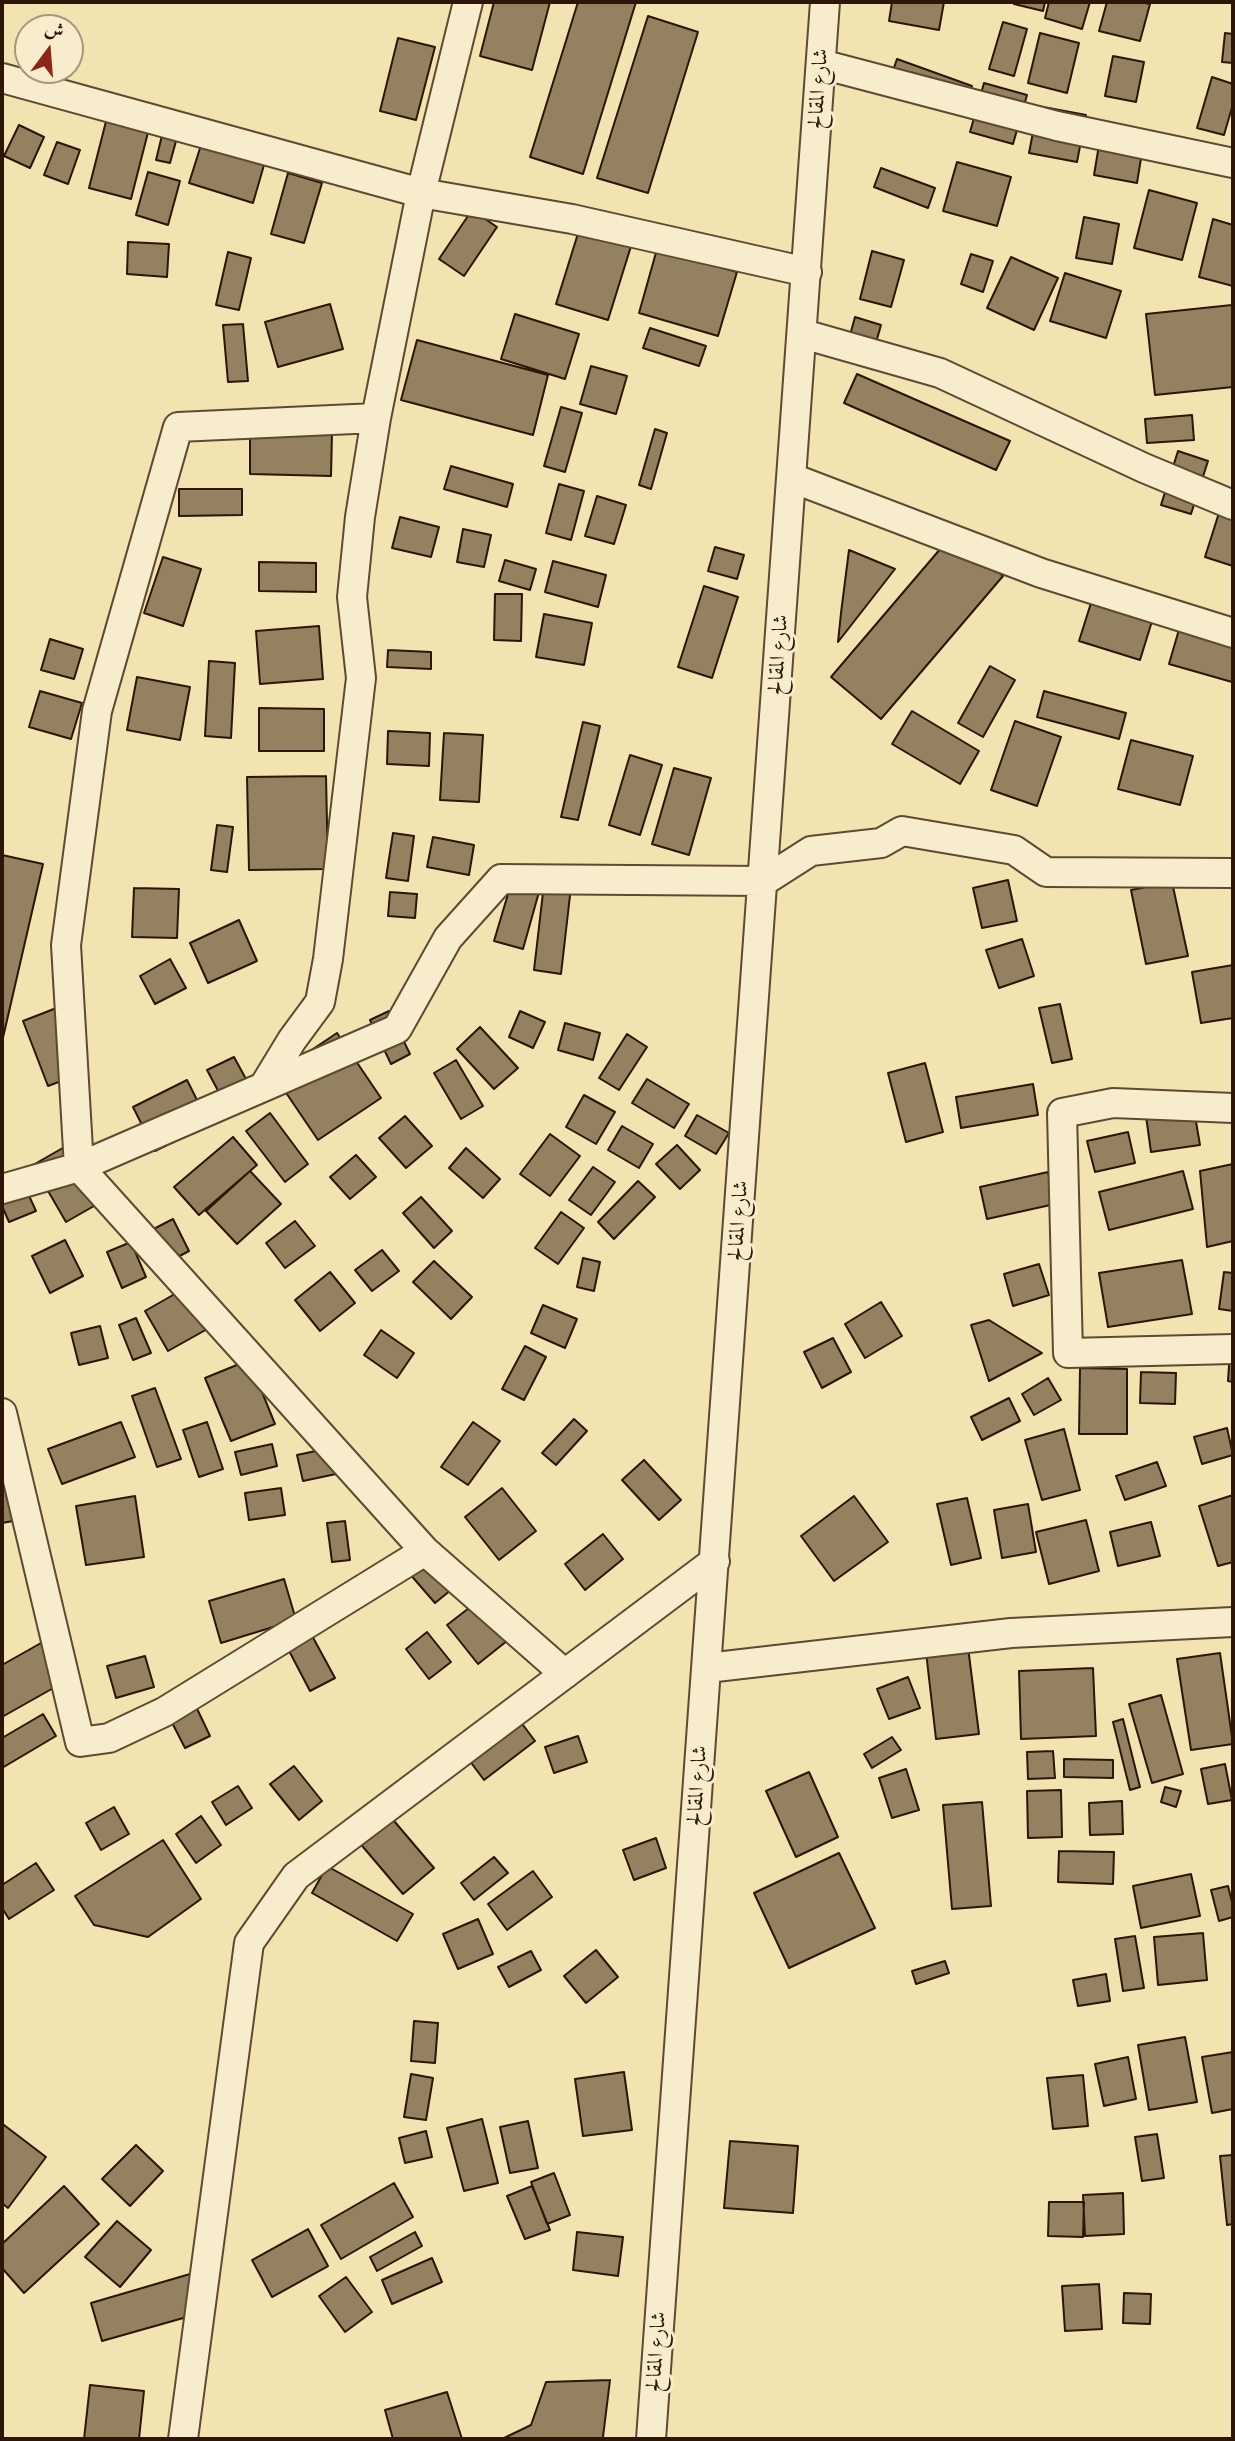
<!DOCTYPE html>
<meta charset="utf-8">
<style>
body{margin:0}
#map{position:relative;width:1235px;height:2441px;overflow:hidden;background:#f2e4b1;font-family:"IM FELL English",Amiri,serif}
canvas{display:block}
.frame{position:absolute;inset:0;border:4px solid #2d1507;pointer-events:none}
.north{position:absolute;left:14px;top:14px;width:70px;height:70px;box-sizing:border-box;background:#f7edcc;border:2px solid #a6977d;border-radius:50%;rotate:16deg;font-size:19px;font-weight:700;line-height:28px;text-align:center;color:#2d1507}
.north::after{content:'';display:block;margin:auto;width:24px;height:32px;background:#8f2418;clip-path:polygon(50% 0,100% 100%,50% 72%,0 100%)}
</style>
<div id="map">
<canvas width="1235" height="2441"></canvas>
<div class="frame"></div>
<div class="north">ش</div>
</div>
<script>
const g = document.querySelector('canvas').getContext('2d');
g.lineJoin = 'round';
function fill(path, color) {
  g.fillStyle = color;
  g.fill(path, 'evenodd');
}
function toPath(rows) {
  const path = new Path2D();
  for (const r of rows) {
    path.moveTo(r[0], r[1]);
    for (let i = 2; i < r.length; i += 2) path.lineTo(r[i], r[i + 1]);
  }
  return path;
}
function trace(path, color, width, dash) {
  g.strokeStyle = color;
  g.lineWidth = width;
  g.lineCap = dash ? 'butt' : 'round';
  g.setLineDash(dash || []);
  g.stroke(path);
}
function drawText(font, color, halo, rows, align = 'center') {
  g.font = font + ' "IM FELL English",Amiri,serif';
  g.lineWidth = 6;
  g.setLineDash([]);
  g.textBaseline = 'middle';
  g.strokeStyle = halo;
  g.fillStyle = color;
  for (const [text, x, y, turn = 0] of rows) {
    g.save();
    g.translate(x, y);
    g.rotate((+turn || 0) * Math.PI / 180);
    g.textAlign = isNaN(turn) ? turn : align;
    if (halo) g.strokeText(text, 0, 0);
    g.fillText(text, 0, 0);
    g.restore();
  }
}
const building = toPath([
 [494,2,550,2,532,70,480,56,494,2],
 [578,2,636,2,583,174,530,157,578,2],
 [892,2,944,2,939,30,889,21,892,2],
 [1014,2,1045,2,1043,11,1014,4,1014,2],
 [1049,2,1090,2,1082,29,1045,18,1049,2],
 [1107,2,1140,2,1150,4,1140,41,1099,31,1107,2],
 [648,16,698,32,648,193,597,178,648,16],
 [1003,22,1027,29,1014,76,989,69,1003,22],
 [1040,33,1079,43,1067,93,1028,83,1040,33],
 [1225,33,1233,34,1233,63,1222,62,1225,33],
 [398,38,435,47,416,120,380,111,398,38],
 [1113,56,1144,62,1136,102,1105,96,1113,56],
 [897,59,972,86,961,115,887,88,897,59],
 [1212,77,1233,84,1233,104,1224,135,1197,128,1212,77],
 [984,83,1027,95,1013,144,970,132,984,83],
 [113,94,155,105,131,199,89,188,113,94],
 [1038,106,1086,115,1077,162,1029,153,1038,106],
 [166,119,181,123,170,163,156,160,166,119],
 [19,125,44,137,30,168,4,156,19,125],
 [1100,139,1143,146,1137,183,1094,175,1100,139],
 [57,142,80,150,68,184,44,175,57,142],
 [201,145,264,165,253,203,189,183,201,145],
 [957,162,1011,177,997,226,943,211,957,162],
 [881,168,935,188,928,208,874,187,881,168],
 [148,172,180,181,168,225,136,215,148,172],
 [288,173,322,183,304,243,271,234,288,173],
 [1149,190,1197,203,1182,260,1134,248,1149,190],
 [472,210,497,227,464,276,439,259,472,210],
 [1084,217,1119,224,1112,264,1076,258,1084,217],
 [1213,219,1233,225,1233,286,1199,277,1213,219],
 [580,227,632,243,608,320,556,304,580,227],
 [128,242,169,244,167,277,127,274,128,242],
 [657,249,737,272,718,336,639,313,657,249],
 [872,251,904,260,891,307,860,299,872,251],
 [228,252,251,258,239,310,216,305,228,252],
 [971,254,993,261,983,292,961,284,971,254],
 [1011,257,1058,278,1034,330,987,308,1011,257],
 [1065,273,1121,291,1106,338,1050,321,1065,273],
 [330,304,343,349,278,367,265,322,330,304],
 [1232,305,1233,387,1155,395,1146,314,1232,305],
 [515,314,579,334,565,379,501,359,515,314],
 [855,317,881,325,870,364,844,357,855,317],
 [243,324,248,381,228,382,223,325,243,324],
 [650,328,706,346,699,366,643,348,650,328],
 [417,340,548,375,533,435,401,400,417,340],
 [591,366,627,376,616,414,580,404,591,366],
 [857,374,1010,441,996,470,844,403,857,374],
 [561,407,582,413,565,472,544,466,561,407],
 [1192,415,1194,440,1147,443,1145,419,1192,415],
 [655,429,667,433,651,489,639,485,655,429],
 [250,432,332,433,331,476,250,474,250,432],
 [1178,451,1208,461,1191,514,1161,505,1178,451],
 [451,466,513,484,507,507,444,489,451,466],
 [559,484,584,491,571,540,546,533,559,484],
 [179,489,242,489,242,515,179,516,179,489],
 [597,496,626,505,614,544,585,536,597,496],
 [1224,497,1233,500,1233,566,1205,557,1224,497],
 [400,517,439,527,431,557,392,548,400,517],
 [463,529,491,535,484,567,457,562,463,529],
 [953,534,1003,576,881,719,831,677,953,534],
 [715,547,744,555,737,579,708,571,715,547],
 [849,550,895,569,838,642,841,613,849,550],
 [163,557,201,569,183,626,144,613,163,557],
 [505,560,536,569,530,590,499,581,505,560],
 [553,561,606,575,598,607,545,592,553,561],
 [259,562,316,563,316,592,259,591,259,562],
 [704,586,738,597,712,678,678,667,704,586],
 [1096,587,1157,605,1140,660,1079,641,1096,587],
 [495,594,522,594,521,641,494,640,495,594],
 [544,614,592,623,584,665,536,657,544,614],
 [319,626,323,679,260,684,256,631,319,626],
 [1180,626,1233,642,1232,682,1169,664,1180,626],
 [50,639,83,649,74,679,41,670,50,639],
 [388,650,431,652,431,669,387,667,388,650],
 [209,661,235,663,231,738,205,736,209,661],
 [990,666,1015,680,983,737,958,723,990,666],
 [137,677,190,687,180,740,127,730,137,677],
 [40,691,82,703,71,739,29,727,40,691],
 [1044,691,1126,713,1119,739,1037,717,1044,691],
 [259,708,324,709,324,751,259,751,259,708],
 [912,711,979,751,960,784,892,744,912,711],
 [1015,721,1061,737,1037,806,991,790,1015,721],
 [583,722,600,726,578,820,561,817,583,722],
 [388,731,430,733,429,766,387,764,388,731],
 [444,733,483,735,479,802,440,800,444,733],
 [1131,740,1193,756,1180,805,1118,789,1131,740],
 [630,755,662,765,640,835,609,825,630,755],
 [674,768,711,778,689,855,652,844,674,768],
 [326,776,328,869,249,870,247,777,326,776],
 [217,825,233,827,227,872,211,870,217,825],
 [393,833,414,836,408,881,386,878,393,833],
 [433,837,474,845,469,875,427,867,433,837],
 [2,855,43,864,2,1042,2,855],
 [1008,880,1017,921,982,928,973,888,1008,880],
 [1172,882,1188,956,1146,964,1131,890,1172,882],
 [511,884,539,892,523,949,494,941,511,884],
 [544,884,571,887,561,974,534,970,544,884],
 [134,888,179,889,177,938,132,937,134,888],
 [390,892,417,894,415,918,388,916,390,892],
 [239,920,257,961,208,983,190,943,239,920],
 [1022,939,1034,976,999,988,986,950,1022,939],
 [170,959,186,988,155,1004,140,976,170,959],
 [1233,965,1233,1018,1201,1023,1192,972,1233,965],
 [1060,1004,1072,1059,1052,1063,1039,1008,1060,1004],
 [59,1007,85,1072,48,1086,23,1021,59,1007],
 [389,1011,410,1054,391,1064,370,1020,389,1011],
 [520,1011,545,1022,533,1048,509,1037,520,1011],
 [565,1023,600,1033,593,1060,558,1050,565,1023],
 [480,1027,518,1068,494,1089,457,1049,480,1027],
 [337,1033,381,1098,318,1140,274,1075,337,1033],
 [627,1034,647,1047,619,1090,599,1078,627,1034],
 [234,1057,258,1101,231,1115,207,1070,234,1057],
 [456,1060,483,1106,461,1119,434,1073,456,1060],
 [925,1063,943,1132,906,1142,888,1073,925,1063],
 [647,1079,689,1104,674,1128,632,1103,647,1079],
 [187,1080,209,1124,155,1151,133,1107,187,1080],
 [1033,1084,1038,1115,961,1128,956,1097,1033,1084],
 [584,1095,615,1112,596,1144,566,1127,584,1095],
 [1194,1110,1200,1145,1151,1152,1146,1116,1194,1110],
 [270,1113,308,1164,285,1182,246,1131,270,1113],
 [697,1115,729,1133,716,1154,685,1136,697,1115],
 [405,1116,432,1146,406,1168,379,1138,405,1116],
 [622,1126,653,1144,639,1168,608,1150,622,1126],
 [1128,1132,1135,1163,1095,1172,1087,1141,1128,1132],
 [550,1134,580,1156,550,1196,520,1174,550,1134],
 [233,1137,257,1165,199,1215,174,1187,233,1137],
 [68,1145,101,1202,66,1222,33,1165,68,1145],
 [677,1145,700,1170,680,1189,656,1164,677,1145],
 [466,1148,500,1179,483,1198,449,1168,466,1148],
 [356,1155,376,1177,350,1199,330,1177,356,1155],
 [1233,1164,1233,1241,1207,1247,1200,1171,1233,1164],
 [593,1167,615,1182,591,1215,569,1200,593,1167],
 [250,1171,281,1204,237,1244,206,1211,250,1171],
 [1183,1171,1193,1209,1109,1230,1099,1192,1183,1171],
 [1048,1172,1055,1204,987,1219,980,1187,1048,1172],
 [19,1174,36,1211,9,1222,2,1206,2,1181,19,1174],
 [638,1181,655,1197,614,1239,598,1222,638,1181],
 [421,1197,452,1231,434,1248,403,1213,421,1197],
 [561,1212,584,1228,558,1264,535,1248,561,1212],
 [173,1219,189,1251,159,1267,142,1235,173,1219],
 [295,1221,315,1246,285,1268,266,1243,295,1221],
 [65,1240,83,1276,50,1293,32,1256,65,1240],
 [131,1242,146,1277,122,1288,107,1252,131,1242],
 [382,1250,399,1271,372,1291,355,1270,382,1250],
 [583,1258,600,1262,594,1291,577,1287,583,1258],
 [1182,1260,1192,1314,1108,1327,1099,1273,1182,1260],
 [434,1261,472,1297,451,1319,413,1282,434,1261],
 [1039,1264,1049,1295,1013,1306,1004,1274,1039,1264],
 [330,1272,355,1303,320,1331,295,1300,330,1272],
 [1224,1272,1233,1273,1233,1311,1219,1309,1224,1272],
 [187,1287,211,1327,168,1351,145,1311,187,1287],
 [881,1302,902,1336,865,1358,845,1324,881,1302],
 [543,1305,577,1319,565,1348,531,1333,543,1305],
 [136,1318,151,1353,133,1360,119,1325,136,1318],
 [989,1320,1042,1353,989,1381,971,1325,989,1320],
 [100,1326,108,1358,79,1365,71,1333,100,1326],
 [381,1330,414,1353,397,1378,364,1355,381,1330],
 [833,1338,851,1372,822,1388,804,1352,833,1338],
 [525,1346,546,1357,524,1400,502,1389,525,1346],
 [1230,1351,1233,1351,1233,1382,1228,1381,1230,1351],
 [249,1360,275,1424,231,1441,205,1378,249,1360],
 [1080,1368,1127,1369,1127,1434,1079,1434,1080,1368],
 [1141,1372,1176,1373,1175,1404,1140,1403,1141,1372],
 [1048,1378,1061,1400,1034,1415,1022,1394,1048,1378],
 [155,1388,181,1459,157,1467,132,1396,155,1388],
 [1009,1398,1020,1421,982,1440,971,1417,1009,1398],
 [574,1419,587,1431,556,1465,542,1453,574,1419],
 [121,1422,135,1457,62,1484,48,1449,121,1422],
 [207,1422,223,1469,199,1477,183,1430,207,1422],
 [473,1422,500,1441,468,1485,441,1467,473,1422],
 [1227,1428,1233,1455,1202,1464,1194,1437,1227,1428],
 [1064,1429,1080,1490,1042,1500,1025,1440,1064,1429],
 [272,1444,277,1466,241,1475,235,1452,272,1444],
 [330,1448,336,1474,303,1481,297,1455,330,1448],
 [644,1460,681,1500,659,1520,622,1480,644,1460],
 [1157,1462,1166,1486,1125,1500,1116,1476,1157,1462],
 [2,1484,5,1484,13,1521,2,1523,2,1484],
 [281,1488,285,1515,249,1520,245,1493,281,1488],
 [502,1488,536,1531,499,1560,465,1517,502,1488],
 [1233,1495,1233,1562,1218,1566,1199,1506,1233,1495],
 [135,1496,144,1557,86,1565,76,1506,135,1496],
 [854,1496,888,1542,834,1581,801,1536,854,1496],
 [967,1498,981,1558,951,1565,937,1504,967,1498],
 [1028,1504,1036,1552,1002,1558,994,1510,1028,1504],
 [1086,1520,1099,1571,1049,1584,1036,1532,1086,1520],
 [345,1521,350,1560,332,1562,327,1523,345,1521],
 [1151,1522,1160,1556,1118,1566,1110,1532,1151,1522],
 [603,1534,623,1559,585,1590,565,1564,603,1534],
 [425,1559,451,1590,435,1603,409,1573,425,1559],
 [284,1579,296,1620,221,1643,209,1601,284,1579],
 [491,1591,522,1629,478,1664,447,1625,491,1591],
 [310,1632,335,1678,310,1691,286,1645,310,1632],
 [427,1632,451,1662,429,1679,406,1649,427,1632],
 [41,1643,64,1682,2,1717,2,1665,41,1643],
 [968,1647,979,1734,936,1739,926,1652,968,1647],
 [1220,1653,1233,1744,1191,1750,1177,1659,1220,1653],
 [145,1656,154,1687,116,1698,107,1666,145,1656],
 [1093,1668,1096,1736,1021,1739,1019,1671,1093,1668],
 [908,1677,920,1708,889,1719,877,1689,908,1677],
 [1161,1695,1183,1774,1152,1783,1129,1704,1161,1695],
 [191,1696,210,1736,185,1748,165,1709,191,1696],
 [514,1713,535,1741,484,1780,463,1752,514,1713],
 [43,1714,56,1736,2,1768,2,1738,43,1714],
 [1123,1719,1140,1787,1130,1790,1113,1722,1123,1719],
 [578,1736,587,1762,554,1773,545,1747,578,1736],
 [892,1737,901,1750,872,1768,864,1754,892,1737],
 [1053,1751,1055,1778,1028,1779,1027,1752,1053,1751],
 [1064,1759,1113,1760,1113,1778,1064,1777,1064,1759],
 [1225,1764,1232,1800,1208,1804,1201,1769,1225,1764],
 [294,1766,322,1801,299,1820,270,1784,294,1766],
 [906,1769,919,1810,892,1818,879,1778,906,1769],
 [809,1772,838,1837,796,1857,766,1791,809,1772],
 [238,1786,252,1808,226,1825,212,1802,238,1786],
 [1165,1787,1181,1791,1176,1807,1161,1802,1165,1787],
 [1061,1790,1062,1837,1028,1838,1027,1791,1061,1790],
 [1122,1801,1123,1834,1090,1835,1089,1803,1122,1801],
 [982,1802,991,1906,952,1909,943,1805,982,1802],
 [114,1807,129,1834,101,1850,86,1823,114,1807],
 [389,1815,434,1868,403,1894,358,1841,389,1815],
 [201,1816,221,1845,196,1863,176,1834,201,1816],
 [656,1838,666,1868,634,1880,623,1850,656,1838],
 [163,1840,201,1899,148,1937,94,1925,75,1896,163,1840],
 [1059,1851,1114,1852,1113,1884,1058,1882,1059,1851],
 [839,1853,875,1928,789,1968,754,1893,839,1853],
 [494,1857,508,1873,474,1900,461,1883,494,1857],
 [36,1863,54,1890,9,1919,2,1908,2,1885,36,1863],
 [327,1866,413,1914,397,1941,312,1893,327,1866],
 [533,1871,552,1897,507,1930,488,1904,533,1871],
 [1191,1874,1200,1916,1141,1928,1133,1886,1191,1874],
 [1228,1886,1233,1906,1233,1917,1219,1921,1211,1890,1228,1886],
 [478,1919,493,1954,458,1969,443,1934,478,1919],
 [1203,1933,1207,1980,1158,1985,1154,1937,1203,1933],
 [1135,1936,1144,1988,1123,1991,1115,1939,1135,1936],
 [596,1950,618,1977,586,2003,564,1976,596,1950],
 [531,1951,541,1970,509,1987,498,1967,531,1951],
 [945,1961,949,1973,916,1984,912,1971,945,1961],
 [1106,1974,1110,2001,1078,2006,1073,1980,1106,1974],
 [414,2021,438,2023,435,2063,411,2061,414,2021],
 [1185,2037,1197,2102,1149,2110,1138,2045,1185,2037],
 [1233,2052,1233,2109,1212,2113,1202,2057,1233,2052],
 [1128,2057,1136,2099,1104,2106,1095,2064,1128,2057],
 [624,2072,632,2130,583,2136,575,2079,624,2072],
 [411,2074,433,2078,426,2120,404,2117,411,2074],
 [1083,2075,1088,2126,1053,2129,1047,2078,1083,2075],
 [482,2119,498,2183,464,2191,447,2128,482,2119],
 [528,2121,538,2168,510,2173,500,2127,528,2121],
 [4,2125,46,2157,8,2208,2,2203,2,2128,4,2125],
 [426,2131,432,2157,405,2163,399,2138,426,2131],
 [1157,2134,1164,2178,1142,2181,1135,2137,1157,2134],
 [730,2141,798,2146,793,2213,724,2208,730,2141],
 [136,2145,163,2171,130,2206,102,2179,136,2145],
 [1233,2155,1233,2224,1227,2225,1220,2156,1233,2155],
 [554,2173,570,2215,547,2224,531,2182,554,2173],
 [394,2183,413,2217,341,2259,321,2225,394,2183],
 [64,2186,99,2224,24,2293,2,2268,2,2244,64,2186],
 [532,2186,550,2230,525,2239,507,2196,532,2186],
 [1123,2193,1124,2234,1085,2236,1083,2195,1123,2193],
 [1049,2202,1084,2202,1083,2237,1048,2236,1049,2202],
 [117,2221,151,2250,120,2287,85,2257,117,2221],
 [308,2229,328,2266,272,2297,252,2260,308,2229],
 [415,2232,422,2246,377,2271,370,2257,415,2232],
 [577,2232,623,2237,618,2276,573,2270,577,2232],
 [432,2258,442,2282,392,2304,382,2280,432,2258],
 [190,2274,201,2313,102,2341,91,2303,190,2274],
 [346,2277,372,2312,345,2332,319,2296,346,2277],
 [1099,2284,1102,2329,1065,2331,1062,2286,1099,2284],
 [1124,2293,1151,2294,1150,2324,1123,2323,1124,2293],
 [610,2380,603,2437,600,2439,502,2439,531,2425,546,2382,610,2380],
 [90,2385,144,2391,139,2439,84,2439,90,2385],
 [447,2392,462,2439,393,2439,385,2410,447,2392]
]);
const minor = toPath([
 [468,2,421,193,572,219,807,272],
 [821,64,1057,126,1233,163],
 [2,78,421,193,376,418,360,517,352,597,361,678,328,959,320,1002,292,1040,264,1086],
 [803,334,940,373,1144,468,1233,505],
 [376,418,178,427,97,711,66,945,79,1167,425,1551,565,1674],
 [792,478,1041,573,1233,633],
 [1233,1108,1113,1103,1062,1113,1068,1353,1233,1349],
 [2,1189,79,1167,397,1029,448,938,501,879,764,881,811,851,881,843,902,831,1014,850,1046,872,1233,873],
 [2,1413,80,1742,109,1738,164,1712,425,1551],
 [707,1668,1011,1633,1233,1622],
 [183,2439,249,1943,296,1876,715,1561],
 [651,2439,825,2]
]);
const streetNames = [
 ["شارع المقالح",820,89,-86],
 ["شارع المقالح",780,655,-86],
 ["شارع المقالح",740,1221,-86],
 ["شارع المقالح",699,1786,-86],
 ["شارع المقالح",658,2352,-86]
];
fill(building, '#93815f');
trace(building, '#2d1507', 2);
trace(minor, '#5e4932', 32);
trace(minor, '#f7edcc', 28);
drawText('21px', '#2d1507', '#f7edcc', streetNames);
</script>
